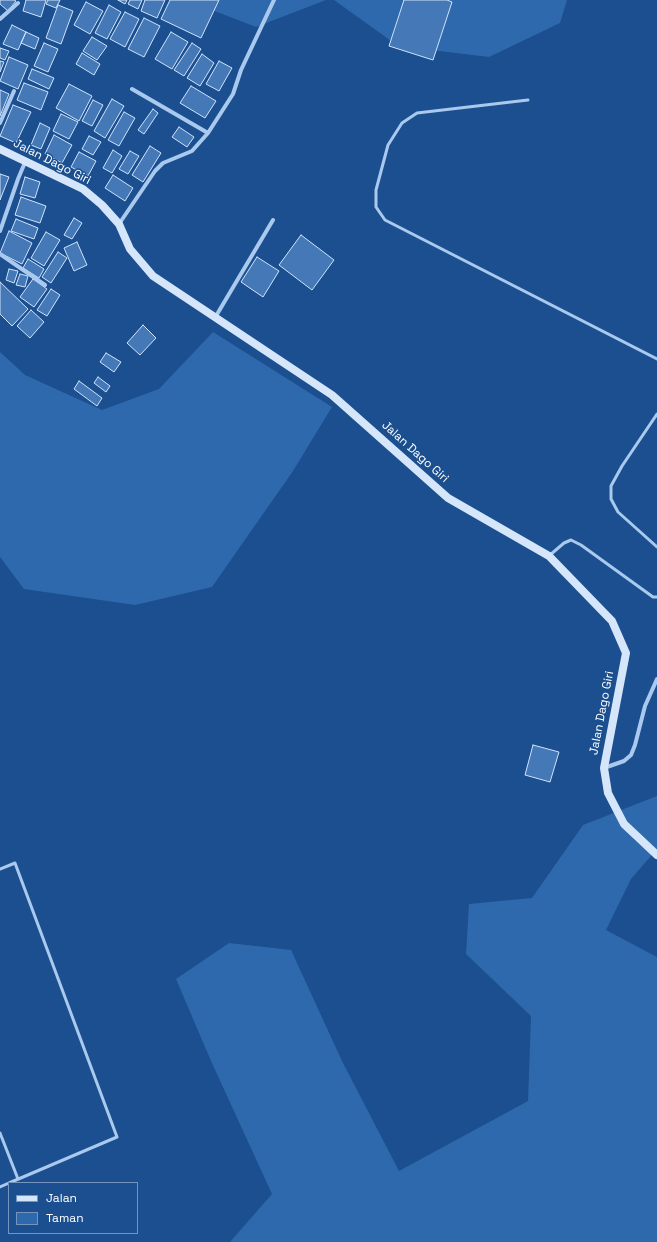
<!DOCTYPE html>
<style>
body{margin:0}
#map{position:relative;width:657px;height:1242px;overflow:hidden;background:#1b4f8f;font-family:"Space Grotesk",sans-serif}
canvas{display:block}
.legend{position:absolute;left:8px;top:1182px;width:130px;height:52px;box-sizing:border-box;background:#1b4f8f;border:1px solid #7695bc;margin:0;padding:5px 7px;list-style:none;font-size:12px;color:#fff}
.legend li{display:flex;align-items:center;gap:8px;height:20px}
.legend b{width:20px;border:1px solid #7695bc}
</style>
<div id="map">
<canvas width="657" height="1242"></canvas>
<ul class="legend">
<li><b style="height:5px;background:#d6e6fa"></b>Jalan</li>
<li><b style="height:11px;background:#2e69ad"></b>Taman</li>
</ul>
</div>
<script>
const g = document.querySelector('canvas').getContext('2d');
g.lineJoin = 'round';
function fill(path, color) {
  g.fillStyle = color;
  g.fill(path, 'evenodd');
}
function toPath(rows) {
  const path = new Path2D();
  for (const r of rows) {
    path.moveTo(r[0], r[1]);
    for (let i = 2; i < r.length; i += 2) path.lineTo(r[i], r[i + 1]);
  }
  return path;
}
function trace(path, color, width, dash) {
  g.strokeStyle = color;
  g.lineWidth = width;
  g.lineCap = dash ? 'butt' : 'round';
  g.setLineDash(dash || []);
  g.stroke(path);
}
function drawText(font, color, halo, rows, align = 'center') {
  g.font = font + ' "Space Grotesk",sans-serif';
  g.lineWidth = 3;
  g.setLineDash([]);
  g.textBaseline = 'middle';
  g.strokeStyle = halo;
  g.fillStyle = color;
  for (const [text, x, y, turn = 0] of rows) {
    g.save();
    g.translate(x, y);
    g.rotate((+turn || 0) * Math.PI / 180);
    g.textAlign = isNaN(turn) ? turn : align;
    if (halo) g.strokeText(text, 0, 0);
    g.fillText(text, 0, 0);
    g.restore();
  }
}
const green = toPath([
 [186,0,326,0,256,27],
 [334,0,567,0,560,23,489,57,398,46],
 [213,332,332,407,293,471,212,587,135,605,24,589,0,557,0,352,25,375,102,410,159,389],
 [657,796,657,849,631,879,606,930,657,957,657,1242,230,1242,272,1194,211,1061,176,979,229,943,291,950,342,1061,399,1171,528,1101,531,1016,466,954,469,904,532,898,583,825]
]);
const building = toPath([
 [0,0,14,0,16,1,8,11,0,4,0,0],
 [26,0,46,0,41,17,23,11,26,0],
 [48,0,60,0,56,8,46,4,48,0],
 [118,0,127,0,125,4,118,0],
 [130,0,142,0,138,9,128,4,130,0],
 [145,0,165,0,157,18,141,11,145,0],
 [170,0,219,0,201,38,161,19,170,0],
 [404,0,447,0,452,2,433,60,389,46,404,0],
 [86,2,103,11,90,34,74,25,86,2],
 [58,5,73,11,61,44,46,38,58,5],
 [109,5,121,12,107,39,95,33,109,5],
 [125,12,139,19,125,47,110,39,125,12],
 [144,18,160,26,144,57,128,49,144,18],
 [12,25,26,32,18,50,3,44,12,25],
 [26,32,39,38,35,49,21,43,26,32],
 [171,32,188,42,172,69,155,59,171,32],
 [92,37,107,46,97,60,83,51,92,37],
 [44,43,58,49,48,72,34,66,44,43],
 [192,43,201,49,184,76,174,70,192,43],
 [0,48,9,51,5,60,0,58,0,48],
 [82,53,100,64,94,75,76,64,82,53],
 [202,54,214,63,200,86,187,78,202,54],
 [9,57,28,65,18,89,0,81,9,57],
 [0,61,4,62,0,72,0,61],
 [219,61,232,68,219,91,206,84,219,61],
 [32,69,54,78,49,89,28,79,32,69],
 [24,83,48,92,41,110,17,100,24,83],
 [69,84,92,96,79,121,56,108,69,84],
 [191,86,216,101,205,118,180,103,191,86],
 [0,90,9,94,0,116,0,90],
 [112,99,124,106,105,138,94,131,112,99],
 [93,100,103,105,92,126,82,121,93,100],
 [13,105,31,112,16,143,0,136,13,105],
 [153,109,158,113,144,134,138,130,153,109],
 [124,112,135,118,119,146,108,140,124,112],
 [61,114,78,122,69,139,53,131,61,114],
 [40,123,50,128,41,149,31,145,40,123],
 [179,127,194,137,187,147,172,137,179,127],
 [54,135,72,145,62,163,45,154,54,135],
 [89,136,101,142,93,155,82,149,89,136],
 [150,146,161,153,143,182,132,175,150,146],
 [113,150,122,156,112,173,103,168,113,150],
 [130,151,139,156,128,174,119,169,130,151],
 [79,152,96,161,88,176,71,167,79,152],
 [0,174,9,177,0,200,0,174],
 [113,175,133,188,125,201,105,188,113,175],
 [25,177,40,182,35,198,20,194,25,177],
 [21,197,46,206,40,223,15,215,21,197],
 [74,218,82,223,72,239,64,235,74,218],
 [16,219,38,228,34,239,11,231,16,219],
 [9,231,32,243,22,264,0,253,9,231],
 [46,232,60,240,44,266,31,258,46,232],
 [301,235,334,260,312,290,279,265,301,235],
 [77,242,87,265,74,271,64,248,77,242],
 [58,252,67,258,51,283,42,277,58,252],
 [257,257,279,271,263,297,241,282,257,257],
 [28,259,44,269,39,278,23,268,28,259],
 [9,269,18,271,14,283,6,280,9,269],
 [20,274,28,276,25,287,16,285,20,274],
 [33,279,47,289,34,307,20,297,33,279],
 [0,282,28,309,12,326,0,314,0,282],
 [51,289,60,295,47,316,37,310,51,289],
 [31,310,44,322,30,338,17,326,31,310],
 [143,325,156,338,140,355,127,343,143,325],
 [106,353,121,362,114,372,100,362,106,353],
 [98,377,110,386,106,392,94,383,98,377],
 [79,381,102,398,97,406,74,389,79,381],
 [533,745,559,752,550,782,525,775,533,745]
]);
const lane = toPath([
 [528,100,417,113,402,123,388,145,376,190,376,207,385,220,657,359],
 [657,414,622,466,611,486,611,499,618,512,657,547],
 [550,555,564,543,571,540,581,545,653,597,657,597],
 [0,869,15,863,117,1137,9,1183],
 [0,1133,18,1179],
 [0,1187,9,1183]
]);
const street = toPath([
 [0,19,18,3],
 [0,123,14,91],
 [208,133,233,94,241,70,274,0],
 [119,224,155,171,163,163,192,151,208,133,132,89],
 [0,231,18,179,26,160],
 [0,254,45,285],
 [216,316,273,220],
 [604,768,624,761,631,755,635,745,645,706,657,679]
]);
const secondary = toPath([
 [0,149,83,189,102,205,119,224,130,249,153,276,332,395,448,498,549,556,612,621,626,653,604,768,608,793,624,824,657,855]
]);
const streetNames = [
 ["Jalan Dago Giri",52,162,27],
 ["Jalan Dago Giri",415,452,42],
 ["Jalan Dago Giri",602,713,-79]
];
fill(green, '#2e69ad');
fill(building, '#4478b7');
trace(building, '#cfe3fa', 1);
trace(lane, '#a9c9ee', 3);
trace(street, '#a9c9ee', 4);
trace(secondary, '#d6e6fa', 8);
drawText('12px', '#fff', '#1b4f8f', streetNames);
</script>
